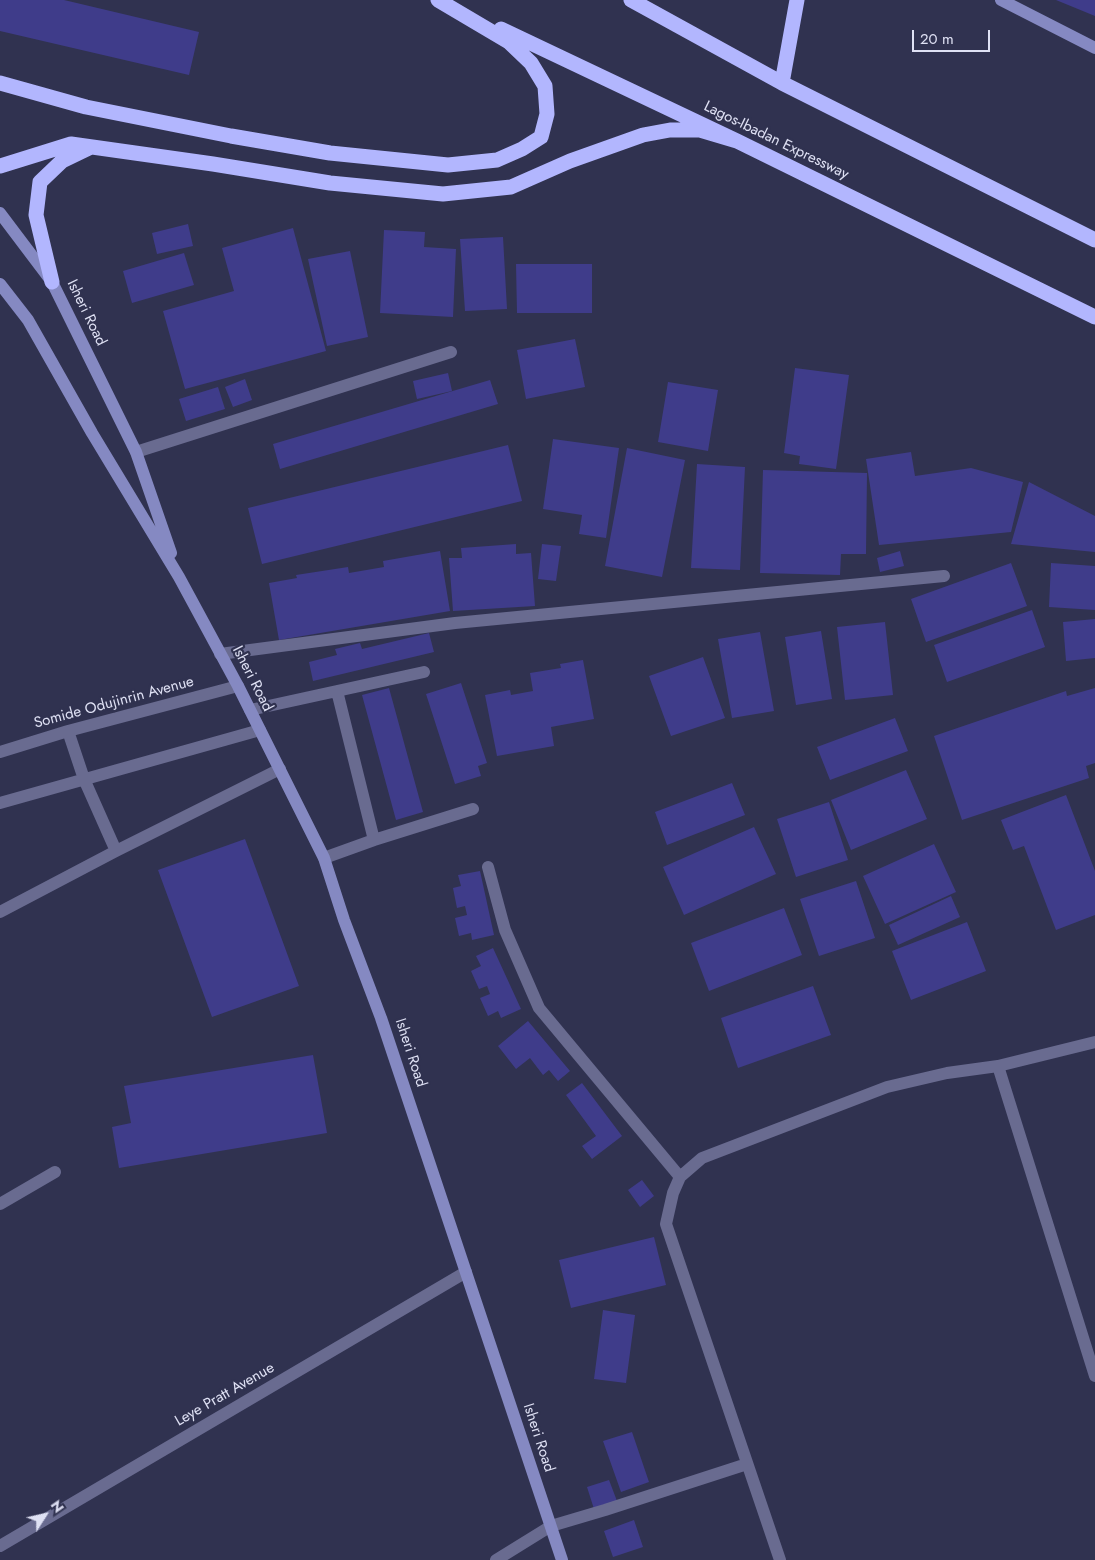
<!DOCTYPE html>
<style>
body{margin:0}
#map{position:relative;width:1095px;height:1560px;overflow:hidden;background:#303250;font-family:Jost,sans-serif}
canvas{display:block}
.north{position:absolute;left:20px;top:1490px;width:50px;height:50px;-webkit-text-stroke:4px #303250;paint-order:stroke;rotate:55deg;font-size:14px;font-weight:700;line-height:20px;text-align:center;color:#dfe1f4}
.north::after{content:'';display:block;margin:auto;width:18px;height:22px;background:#dfe1f4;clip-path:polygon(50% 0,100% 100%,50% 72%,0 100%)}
.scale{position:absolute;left:912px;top:30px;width:78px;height:22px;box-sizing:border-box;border:2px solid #dfe1f4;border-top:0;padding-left:6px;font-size:15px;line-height:18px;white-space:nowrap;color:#dfe1f4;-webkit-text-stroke:4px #303250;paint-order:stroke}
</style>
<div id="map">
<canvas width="1095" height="1560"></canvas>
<div class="north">N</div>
<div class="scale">20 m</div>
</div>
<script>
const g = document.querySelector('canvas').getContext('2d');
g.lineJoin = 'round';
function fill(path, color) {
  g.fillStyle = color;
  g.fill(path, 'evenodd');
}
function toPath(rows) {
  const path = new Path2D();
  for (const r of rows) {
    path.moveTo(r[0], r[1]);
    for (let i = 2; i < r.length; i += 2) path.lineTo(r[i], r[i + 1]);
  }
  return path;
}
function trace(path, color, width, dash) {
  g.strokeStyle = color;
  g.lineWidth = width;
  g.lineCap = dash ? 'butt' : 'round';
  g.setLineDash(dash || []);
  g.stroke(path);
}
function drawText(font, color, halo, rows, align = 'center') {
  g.font = font + ' Jost,sans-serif';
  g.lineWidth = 4.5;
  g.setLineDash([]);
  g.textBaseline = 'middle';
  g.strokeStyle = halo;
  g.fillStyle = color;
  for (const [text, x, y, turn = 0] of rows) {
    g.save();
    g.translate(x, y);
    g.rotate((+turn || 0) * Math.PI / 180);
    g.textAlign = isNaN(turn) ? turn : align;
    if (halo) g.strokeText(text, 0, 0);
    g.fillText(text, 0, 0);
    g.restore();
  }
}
const building = toPath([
 [0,0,64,0,199,32,189,75,0,31],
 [1056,0,1095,0,1095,16],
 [188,224,193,246,157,254,152,233],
 [293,228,326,351,185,389,163,311,234,291,222,248],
 [384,230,425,232,424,247,456,249,453,317,380,313],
 [503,237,507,309,465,311,460,239],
 [350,251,368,337,327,346,308,259],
 [184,253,194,285,132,303,123,271],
 [516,264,592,264,592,313,517,313],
 [575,339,585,387,526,399,517,350],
 [795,368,849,375,836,469,799,464,800,456,784,453],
 [448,373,452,391,417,399,413,381],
 [245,379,252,400,233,407,225,387],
 [490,380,498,404,280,469,273,444],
 [668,382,718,390,708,451,658,442],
 [218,387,225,409,186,421,179,399],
 [553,439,619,448,606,538,579,534,582,515,543,509],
 [508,445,522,501,262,564,248,508],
 [627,448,685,460,662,577,605,566],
 [911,452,915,476,971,468,1023,482,1011,532,879,545,866,459],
 [697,464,745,467,740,570,691,568],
 [763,470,867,473,866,554,841,554,840,575,760,573],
 [1029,482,1095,516,1095,552,1011,544],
 [516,544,516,554,531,553,535,606,453,611,449,558,462,558,461,548],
 [542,544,561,546,556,581,538,579],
 [440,551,450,611,279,640,269,583,297,578,296,575,348,567,349,573,384,567,383,561],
 [900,551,904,566,880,572,877,558],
 [1011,563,1027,606,926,642,911,599],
 [1051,563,1095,566,1095,610,1049,607],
 [1032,610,1045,647,947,682,934,645],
 [1095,619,1095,658,1066,661,1063,622],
 [885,622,893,695,845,700,837,627],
 [821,631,832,699,796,705,785,637],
 [760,632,774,711,732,718,718,639],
 [429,633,434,652,313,681,309,662,337,655,335,649,360,643,362,649],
 [703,657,725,718,671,736,649,676],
 [583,660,594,719,551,727,554,746,497,756,485,695,510,690,511,695,533,691,530,673,561,668,560,664],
 [461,683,487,763,478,766,481,776,455,784,426,694],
 [389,688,423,812,396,820,362,695],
 [1095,688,1095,763,1086,766,1089,778,962,820,934,736,1066,691,1067,696],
 [895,718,908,751,830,780,817,747],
 [906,770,927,819,851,850,831,800],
 [732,783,745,815,667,845,655,812],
 [1066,795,1095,871,1095,915,1056,930,1024,846,1013,850,1001,820],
 [829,802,848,860,796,877,777,819],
 [754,827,776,874,684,915,663,867],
 [245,839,299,986,212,1017,158,870],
 [934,844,956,892,885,924,863,876],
 [480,871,494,935,472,940,471,933,459,936,455,918,467,915,465,906,457,908,453,888,461,886,458,875],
 [856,881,875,938,819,956,800,899],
 [951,896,960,917,898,945,889,925],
 [784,908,802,955,709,991,691,943],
 [967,922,986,971,911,1000,892,951],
 [493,948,521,1009,501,1018,498,1011,488,1016,480,998,490,994,487,986,479,989,471,971,481,966,476,956],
 [813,986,831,1035,738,1068,721,1018],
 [528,1021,570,1071,558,1081,549,1070,543,1075,530,1058,516,1069,498,1046],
 [313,1055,327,1133,119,1168,112,1127,131,1123,124,1086],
 [582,1083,622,1136,592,1159,582,1146,596,1136,566,1095],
 [642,1180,654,1196,640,1207,628,1190],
 [654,1237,666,1285,571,1308,559,1260],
 [603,1310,635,1315,626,1383,594,1379],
 [632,1432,649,1482,621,1492,603,1441],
 [609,1480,617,1501,594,1509,587,1487],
 [634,1520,643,1547,613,1557,604,1531]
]);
const lane = toPath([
 [136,452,451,352],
 [220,654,455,623,944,576],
 [337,691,374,840,473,809],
 [250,710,424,672],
 [324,858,374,840],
 [488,867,505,930,539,1008,680,1177],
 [998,1066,1095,1376],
 [551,1526,605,1510,747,1464],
 [780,1560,666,1224,673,1193,680,1177,702,1158,887,1087,947,1073,998,1066,1095,1042]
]);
const street = toPath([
 [68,731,84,779,116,851],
 [0,752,68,731,238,686],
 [0,803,260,730],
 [0,912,116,851,280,769],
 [0,1204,55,1172],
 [0,1546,466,1272],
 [496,1560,551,1526]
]);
const secondary = toPath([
 [1001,0,1095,48],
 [0,213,52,282,136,452,171,553],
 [0,284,28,320,92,433,179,577,238,686,324,858,344,920,381,1018,562,1560]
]);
const highway = toPath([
 [631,0,782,83,1095,240],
 [501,29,737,141,1095,317],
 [0,83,86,107,231,136,330,153,448,165,497,160,522,149,541,137,547,114,545,86,531,63,509,42,438,0],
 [782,83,797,0],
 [0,166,71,144,213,164,330,183,443,194,511,187,570,161,643,135,670,130,700,130,737,141],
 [52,282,36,215,40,182,62,161,91,147]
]);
const streetNames = [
 ["Lagos-Ibadan Expressway",776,141,26],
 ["Isheri Road",86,313,64],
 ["Isheri Road",252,679,63],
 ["Somide Odujinrin Avenue",114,703,-15],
 ["Isheri Road",410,1053,72],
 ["Leye Pratt Avenue",225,1395,-30],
 ["Isheri Road",538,1438,72]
];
fill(building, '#3f3c8a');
trace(lane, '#696b90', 12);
trace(street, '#696b90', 12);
trace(secondary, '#8589c2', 12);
trace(highway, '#b2b6fe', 15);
drawText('15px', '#dfe1f4', '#303250', streetNames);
</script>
